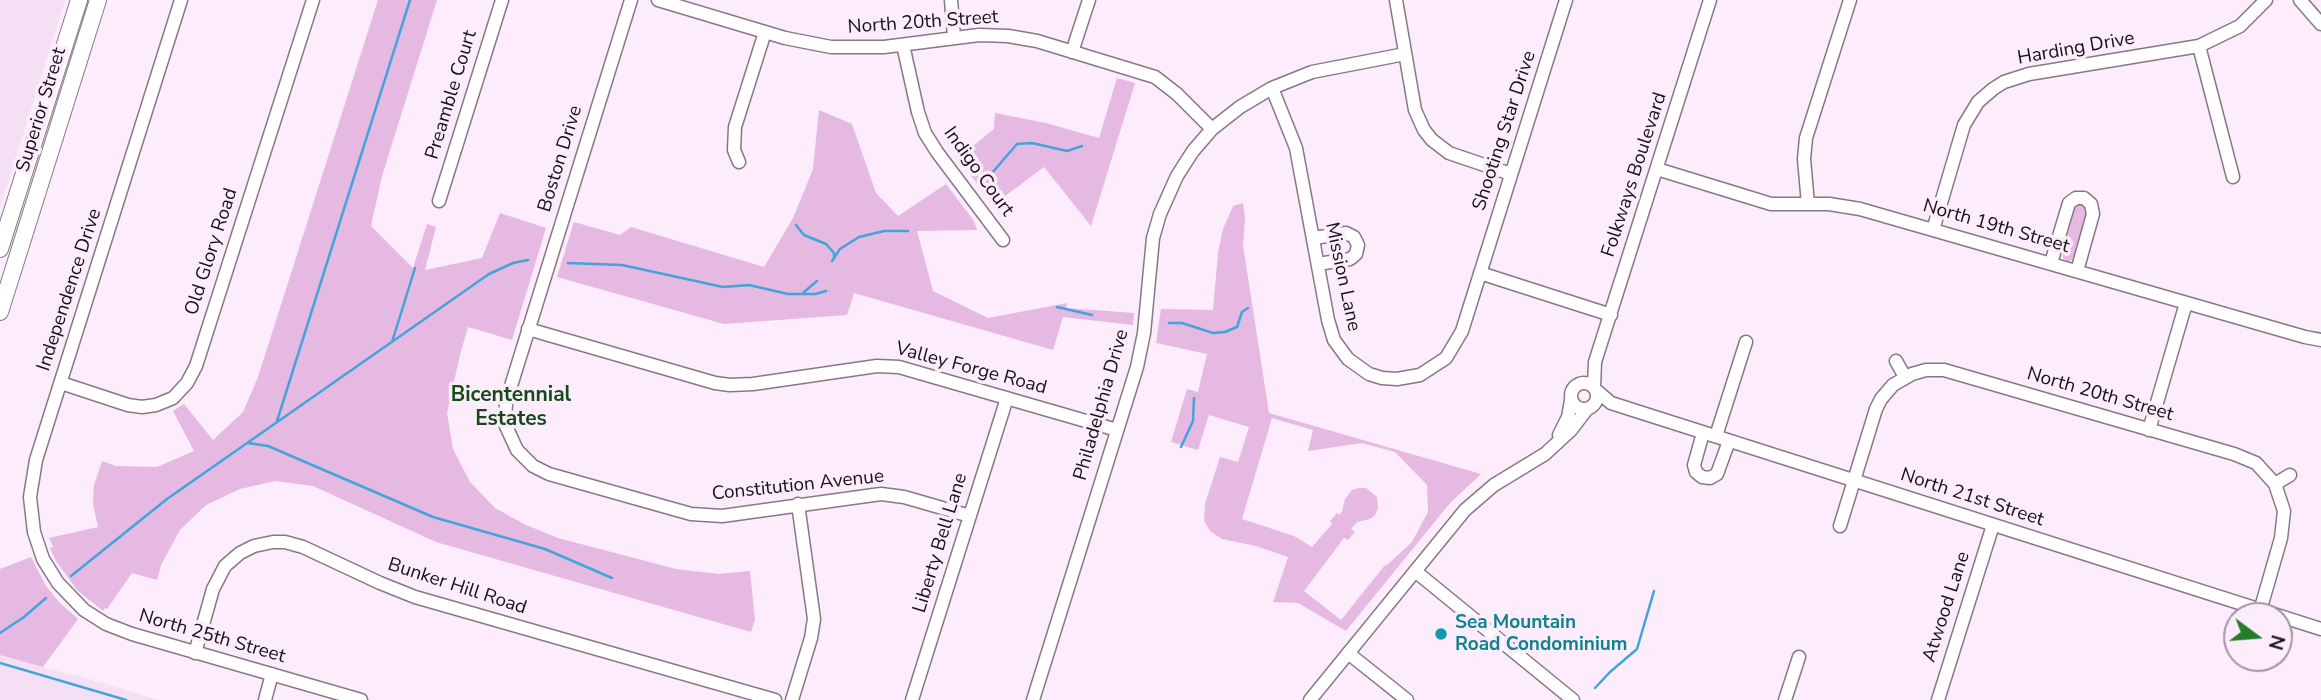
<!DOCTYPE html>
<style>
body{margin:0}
#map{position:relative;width:2321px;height:700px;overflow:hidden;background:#fdecfb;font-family:"Nunito Sans",sans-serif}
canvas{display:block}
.north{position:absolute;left:2223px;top:602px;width:70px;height:70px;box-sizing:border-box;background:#fdecfb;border:2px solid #a194a0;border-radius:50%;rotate:106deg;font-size:19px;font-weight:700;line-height:28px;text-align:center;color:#171117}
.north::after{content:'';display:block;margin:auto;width:24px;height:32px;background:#257d2b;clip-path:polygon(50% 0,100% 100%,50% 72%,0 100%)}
</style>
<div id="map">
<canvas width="2321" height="700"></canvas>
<div class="north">N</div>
</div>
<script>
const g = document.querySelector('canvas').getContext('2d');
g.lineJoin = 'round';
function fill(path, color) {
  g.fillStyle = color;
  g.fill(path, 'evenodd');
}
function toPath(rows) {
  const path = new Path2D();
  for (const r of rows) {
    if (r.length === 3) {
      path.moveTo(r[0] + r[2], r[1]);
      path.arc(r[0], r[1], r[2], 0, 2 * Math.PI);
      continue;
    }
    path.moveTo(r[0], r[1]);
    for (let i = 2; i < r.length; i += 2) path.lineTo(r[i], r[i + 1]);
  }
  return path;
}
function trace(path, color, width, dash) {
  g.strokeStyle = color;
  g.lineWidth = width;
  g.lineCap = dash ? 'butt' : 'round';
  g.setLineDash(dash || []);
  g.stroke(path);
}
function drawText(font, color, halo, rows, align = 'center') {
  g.font = font + ' "Nunito Sans",sans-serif';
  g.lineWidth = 7;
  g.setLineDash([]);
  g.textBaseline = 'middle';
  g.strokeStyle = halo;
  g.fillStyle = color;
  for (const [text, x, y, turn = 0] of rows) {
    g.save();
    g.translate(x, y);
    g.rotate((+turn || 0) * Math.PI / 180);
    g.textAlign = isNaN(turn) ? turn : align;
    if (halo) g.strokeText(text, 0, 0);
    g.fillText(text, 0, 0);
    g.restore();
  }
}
const built = toPath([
 [0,0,65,0,0,208],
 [0,655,106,684,159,700,0,700]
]);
const green = toPath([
 [378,0,437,0,382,176,371,226,413,268,427,224,436,227,425,270,482,258,500,213,546,228,512,340,468,327,460,355,447,413,453,449,470,482,495,508,526,525,558,538,676,569,719,574,750,571,755,620,751,632,436,542,313,486,275,481,240,489,206,505,180,530,161,565,157,580,132,573,107,609,105,608,103,611,77,590,56,561,50,548,53,547,49,538,98,527,93,504,94,485,102,461,116,466,157,467,194,451,173,411,184,404,213,440,243,412,258,377],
 [1117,78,1135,83,1091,226,1044,167,993,205,958,158,994,129,995,113,1046,123,1099,138],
 [819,110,852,124,876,193,898,216,946,184,974,221,977,230,917,231,933,291,988,318,1067,303,1066,308,1134,313,1133,325,1063,317,1053,350,854,293,847,315,724,324,557,277,574,222,620,235,631,227,764,267,793,218,813,169],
 [1243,203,1245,218,1243,245,1269,413,1481,474,1450,503,1346,631,1298,603,1273,602,1288,557,1256,546,1222,539,1210,531,1204,521,1205,504,1220,457,1238,462,1249,427,1209,415,1198,450,1171,442,1187,389,1198,392,1207,354,1156,343,1161,309,1213,310,1218,253,1223,229,1233,206],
 [1272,418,1313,430,1308,451,1362,443,1395,452,1427,485,1428,512,1412,542,1386,566,1385,565,1341,620,1304,591,1344,538,1348,540,1355,532,1351,529,1357,522,1370,519,1375,515,1378,508,1377,497,1366,488,1359,488,1352,490,1345,499,1342,512,1339,515,1337,513,1330,521,1332,524,1312,547,1294,536,1242,519],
 [2078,203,2082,203,2089,207,2075,258,2068,262,2063,258,2062,254,2075,208],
 [31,557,46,586,60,603,78,619,43,667,0,655,0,569]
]);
const stream = toPath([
 [992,173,1017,144,1032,143,1067,151,1082,146],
 [796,225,804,235,826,244,834,253,834,257],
 [832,261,840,249,859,237,884,231,908,231],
 [568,263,622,265,723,287,749,285,788,294,815,294,826,291],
 [804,292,817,281],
 [1057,307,1092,315],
 [1169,323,1182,323,1213,333,1225,332,1237,327,1242,312,1248,308],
 [392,342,415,268],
 [277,421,410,0],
 [248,443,268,446,433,517,545,549,612,578],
 [1181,447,1193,421,1194,398],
 [71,576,167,499,489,274,513,263,528,260],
 [0,633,24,617,46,598],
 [0,663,126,700],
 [1595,688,1610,672,1637,649,1654,591]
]);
const minor = toPath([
 [181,0,36,460,30,497,34,532,43,559,58,583,84,610,106,624,132,634,361,700],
 [631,0,506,402,505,424,517,450,533,466,549,474,691,514,722,516,881,494,904,497,970,516],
 [658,0,785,38,831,47,884,47,979,35,1008,36,1037,41,1155,77,1177,94,1212,129],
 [951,0,954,37],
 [1396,0,1415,110,1424,130,1432,140,1449,153,1511,174],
 [2300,0,2321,24],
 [903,45,918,112,925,133,937,152,1003,240],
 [2199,46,2233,177],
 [1072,52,1089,0],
 [1272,88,1296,148,1328,320,1334,340,1348,359,1369,374,1382,378,1397,379,1420,375,1446,358,1462,331,1566,0],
 [739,162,734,150,735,127,765,32],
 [1657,169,1771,204,1829,204,1860,209,2305,337,2321,340],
 [439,201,502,0],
 [1808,204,1804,159,1806,138,1850,0],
 [1933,230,1964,125,1978,102,1993,89,2004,82,2029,74,2199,46,2240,26,2266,0],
 [1314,238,1346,233,1354,237,1358,245,1356,254,1350,259,1318,264],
 [2051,263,2069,203,2076,198,2084,198,2091,204,2093,214,2077,271],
 [1480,273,1611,315],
 [528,329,715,383,730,385,753,384,877,366,899,367,1117,430],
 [1896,361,1905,377],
 [1584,396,13],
 [61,383,128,405,142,407,156,405,173,398,187,383,196,366,313,0],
 [1594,388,1595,362,1710,0],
 [1597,391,1611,403,2321,629],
 [2149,430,2186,303],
 [1703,433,1694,465,1696,472,1702,477,1710,478,1717,474,1729,441],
 [1559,435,1568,417,1571,400],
 [1716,436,1746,342],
 [2275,484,2290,475],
 [1840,526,1876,409,1881,399,1893,385,1912,374,1926,370,1944,370,2234,454,2256,463,2275,484,2284,511,2281,538,2260,611],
 [1415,571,1573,700],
 [195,653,213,589,225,566,240,553,254,546,273,542,285,542,303,547,380,583,415,597,775,700],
 [1348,653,1407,700],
 [265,700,272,674],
 [792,700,811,638,814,619,798,504],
 [912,700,1007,398],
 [1033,700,1137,367,1144,333,1153,238,1160,214,1177,176,1193,151,1212,129,1240,107,1272,88,1312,72,1405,54],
 [1310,700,1465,510,1494,485,1545,454,1571,430,1587,409],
 [1785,700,1799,657],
 [1938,700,1993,525]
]);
const major = toPath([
 [0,249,79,0],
 [0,312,98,0]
]);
const markers = [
 [1441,634,7,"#0f9aa8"]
];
const streetNames = [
 ["North 20th Street",923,23,-4],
 ["Harding Drive",2076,49,-10],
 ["Preamble Court",452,95,-73],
 ["Superior Street",42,110,-73],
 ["Shooting Star Drive",1505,131,-72],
 ["Boston Drive",561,159,-73],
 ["Indigo Court",978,172,54],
 ["Folkways Boulevard",1635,175,-72],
 ["North 19th Street",1996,227,16],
 ["Old Glory Road",212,252,-72],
 ["Mission Lane",1342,277,78],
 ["Independence Drive",70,290,-72],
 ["Valley Forge Road",971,369,15],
 ["North 20th Street",2100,395,16],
 ["Philadelphia Drive",1102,405,-74],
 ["Constitution Avenue",798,486,-6],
 ["North 21st Street",1972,498,18],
 ["Liberty Bell Lane",941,543,-73],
 ["Bunker Hill Road",457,587,18],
 ["Atwood Lane",1947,607,-72],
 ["North 25th Street",212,637,16]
];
const cultureNames = [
 ["Sea Mountain",1455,623],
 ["Road Condominium",1455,645]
];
const neighbourhoodNames = [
 ["Bicentennial",511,396],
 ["Estates",511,420]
];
fill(built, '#f5dff4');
fill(green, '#e5b9e2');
trace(stream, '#43a4d9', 2.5);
trace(minor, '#877886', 15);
trace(major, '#877886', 18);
trace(minor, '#fff', 12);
trace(major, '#fff', 16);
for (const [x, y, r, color] of markers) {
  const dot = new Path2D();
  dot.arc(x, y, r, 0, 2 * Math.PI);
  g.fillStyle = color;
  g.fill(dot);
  trace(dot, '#fdecfb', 2.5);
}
drawText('19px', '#171117', '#fdecfb', streetNames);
drawText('bold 19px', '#0d838f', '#fdecfb', cultureNames, 'left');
drawText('bold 21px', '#134b17', '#fdecfb', neighbourhoodNames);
</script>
